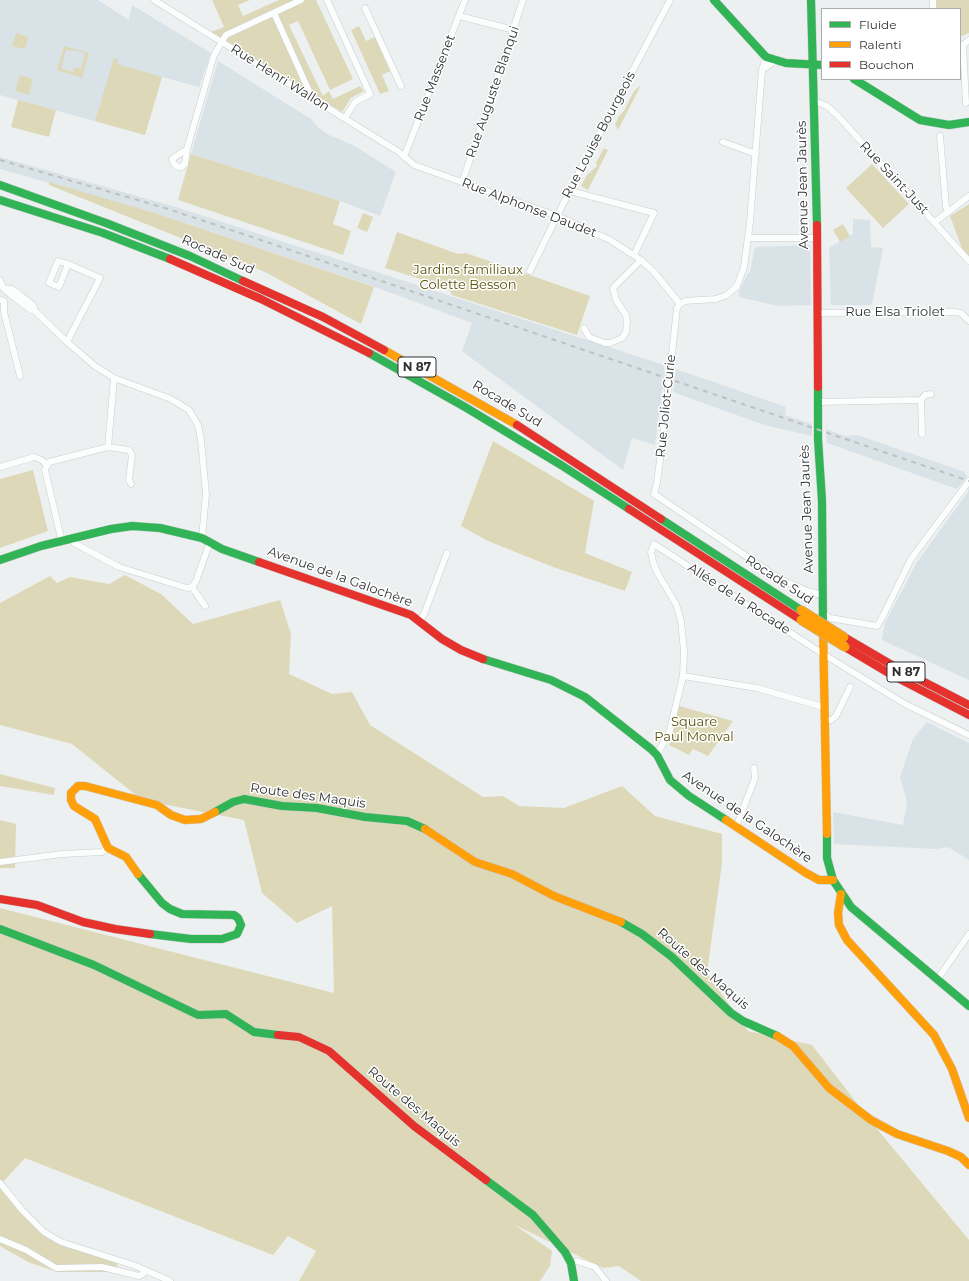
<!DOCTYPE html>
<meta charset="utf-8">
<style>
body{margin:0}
#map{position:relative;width:969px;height:1281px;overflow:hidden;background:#edf0f1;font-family:Montserrat,sans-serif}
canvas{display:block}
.legend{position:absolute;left:821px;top:8px;width:140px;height:72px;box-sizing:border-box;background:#fff;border:1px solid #acadad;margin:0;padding:5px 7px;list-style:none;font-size:12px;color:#2f3132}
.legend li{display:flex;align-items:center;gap:8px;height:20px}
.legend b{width:20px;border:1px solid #acadad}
</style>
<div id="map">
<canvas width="969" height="1281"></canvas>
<ul class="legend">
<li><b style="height:5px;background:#30b455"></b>Fluide</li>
<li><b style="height:5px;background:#ff9f0a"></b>Ralenti</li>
<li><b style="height:5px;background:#e5322d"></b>Bouchon</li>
</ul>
</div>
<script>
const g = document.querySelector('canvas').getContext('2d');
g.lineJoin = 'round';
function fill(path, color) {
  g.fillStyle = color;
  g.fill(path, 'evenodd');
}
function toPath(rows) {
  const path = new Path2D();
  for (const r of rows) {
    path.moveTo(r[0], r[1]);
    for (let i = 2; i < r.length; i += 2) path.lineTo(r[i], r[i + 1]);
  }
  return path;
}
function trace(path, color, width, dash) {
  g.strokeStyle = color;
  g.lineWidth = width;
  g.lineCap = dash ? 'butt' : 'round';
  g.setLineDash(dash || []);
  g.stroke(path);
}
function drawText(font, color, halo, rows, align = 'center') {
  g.font = font + ' Montserrat,sans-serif';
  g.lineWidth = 3;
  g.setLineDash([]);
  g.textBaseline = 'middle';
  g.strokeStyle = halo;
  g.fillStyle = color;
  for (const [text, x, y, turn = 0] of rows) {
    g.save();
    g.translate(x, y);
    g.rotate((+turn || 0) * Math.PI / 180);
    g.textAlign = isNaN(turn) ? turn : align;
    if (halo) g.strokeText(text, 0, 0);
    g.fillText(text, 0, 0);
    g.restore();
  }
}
const built = toPath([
 [0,0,98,0,129,20,132,5,211,53,199,87,162,77,145,135,0,95],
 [218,61,311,119,319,128,329,135,353,145,396,172,380,216,340,201,191,154],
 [0,157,176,207,664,365,666,383,662,390,655,445,632,438,623,470,462,351,472,323,378,288,158,214,0,169],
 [853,219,870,220,871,247,883,248,872,305,831,305,829,248,853,234],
 [810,245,811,305,778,306,739,297,739,291,748,273,750,272,755,247],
 [676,369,786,407,785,415,812,424,812,436,764,425,673,392],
 [826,429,845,436,857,435,965,472,967,477,957,489,827,443],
 [969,483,969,680,882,640,885,623,917,562,968,492],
 [927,722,969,743,969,860,948,847,936,849,834,844,833,812,903,825,907,802,900,777,913,739]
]);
const green = toPath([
 [212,0,250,0,238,5,243,16,279,0,316,0,353,79,330,90,298,21,289,25,323,96,329,91,333,99,360,86,364,91,351,98,342,112,211,32,224,27],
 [937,0,969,0,969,33,960,37,960,9,936,9],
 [359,26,366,41,375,37,390,71,382,75,389,91,380,94,351,30],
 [16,33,28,37,25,49,12,46],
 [64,46,89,53,82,78,57,70],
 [66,50,72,51,73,50,85,53,81,69,75,67,73,72,61,68],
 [114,58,118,59,117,64,162,77,145,135,95,121],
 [20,75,33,79,29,95,15,91],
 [641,85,618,130,615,124,619,116,624,111,634,91],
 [18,100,56,110,49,137,11,127],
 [604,148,608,150,588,190,581,186,587,175,597,166,596,163],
 [191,154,340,201,333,224,351,231,343,255,178,200],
 [872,164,909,204,883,228,846,188],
 [49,182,158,214,374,287,361,324,265,272,49,185],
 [969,204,969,257,963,251,950,216],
 [363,213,373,217,367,232,357,228],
 [843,224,850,236,840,242,833,230],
 [397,232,458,254,466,253,590,296,577,335,452,295,447,287,385,268],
 [493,441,594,501,585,553,632,572,625,591,553,567,488,541,461,526],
 [33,470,48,531,0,548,0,479],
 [125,575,161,594,193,624,280,600,291,634,289,674,332,694,352,692,370,725,483,797,503,796,519,806,564,808,622,786,655,816,722,834,722,863,707,973,748,1031,812,1045,873,1124,969,1240,969,1281,641,1281,619,1266,603,1268,515,1225,552,1251,550,1266,540,1281,299,1281,316,1251,288,1236,273,1255,25,1158,3,1182,33,1219,47,1233,118,1263,115,1272,57,1272,28,1262,0,1246,0,908,334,993,332,906,297,923,262,893,244,820,142,800,72,744,0,725,0,603,50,576,57,583,70,577,109,584],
 [679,706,733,721,708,756,693,749,689,755,669,745],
 [0,774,55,788,54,795,0,786],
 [0,820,16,824,15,868,0,868]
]);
const street = toPath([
 [154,0,373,136,399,152,414,165,557,216,610,240,641,260,654,272,680,304],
 [327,0,370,94,355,102,345,118],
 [933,0,933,9],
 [365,8,401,86],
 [274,13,309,91,307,95],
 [459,16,514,30],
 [766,57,762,70,750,222,744,267,737,286,727,295,716,299,685,301,680,304,677,308,662,445,657,483,654,494,780,579,807,591,822,595],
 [762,70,775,61],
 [814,101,827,106,838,116,969,261],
 [966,103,963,45,969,40],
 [940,136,946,207,948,211],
 [723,142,756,154],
 [187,149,172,159,174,164,178,167,181,167,185,164,187,149,214,55,226,35,301,0],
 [404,157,465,0],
 [462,183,523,0],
 [570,191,654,213,634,255],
 [935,222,969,196],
 [748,238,817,238],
 [530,271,576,178,670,0],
 [0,280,3,288,11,295,31,310,35,311,67,342,95,366,114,378,171,399,189,410,198,425,201,440,206,494,202,538],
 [3,288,12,289,19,294,33,305,35,311],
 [0,300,4,301,4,312,20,376],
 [818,313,954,312,961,313,969,321],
 [584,328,589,337,605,343,610,343,622,338,626,332,627,321,626,315,616,300,613,288,641,260],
 [67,342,100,278,68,264,58,261,49,283,59,287,68,264],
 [921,400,925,395,931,394],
 [818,402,921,400,922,434],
 [108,447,129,450,132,455,129,480,131,484],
 [0,467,34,457,42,460,46,465],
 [72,540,74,543,119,567,187,588,192,587,196,581,210,542],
 [62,542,45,470,49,462,108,447,114,378],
 [192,587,205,606],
 [822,613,830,618,877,626,881,620,911,559,969,481],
 [420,621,424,614,447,553],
 [683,676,757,688,823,707],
 [823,721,831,720,836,716,850,687],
 [657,755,670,730,683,676,684,651,681,621,676,604,658,574,653,562,651,552,654,544,823,654,905,704,969,735],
 [736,827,755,778,754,768],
 [0,862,62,854,102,852,108,848],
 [937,980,969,934],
 [0,1183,22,1210,44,1232,61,1242,136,1266,170,1281],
 [0,1239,26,1250,56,1268,102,1267,139,1276,143,1274,145,1270],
 [571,1263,577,1261,595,1267,606,1281]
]);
const fast = toPath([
 [714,0,766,57,786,63,822,65],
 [811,0,817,225],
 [854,79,920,120,949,125,969,122],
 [0,185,106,223,190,256,243,281],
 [0,200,103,233,170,259],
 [369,353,465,407,561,465,629,509],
 [818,387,818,439,822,501,823,627],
 [661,519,801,610],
 [0,560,41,546,111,529,132,526,160,528,202,538,222,549,259,562],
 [483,659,551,680,585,697,651,749,657,755,670,780,689,796,726,820],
 [215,812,233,802,244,799,282,806,317,808,365,817,407,821,425,829],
 [827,834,827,858,833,880,851,907,969,1006],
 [138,874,162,903,170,909,182,914,234,915,238,918,241,925,237,934,222,939,191,939,150,934],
 [621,922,642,934,672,957,731,1013,743,1021,777,1036],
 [0,929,94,965,198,1015,226,1014,254,1032,278,1035],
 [486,1180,533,1215,565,1252,571,1263,574,1281]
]);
const slow = toPath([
 [384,350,517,425],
 [823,627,827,834],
 [726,820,806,873,819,880,833,880],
 [425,829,475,862,512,874,554,896,621,922],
 [138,874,126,857,108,848,95,819,74,806,71,800,71,793,78,786,85,786,157,805,171,815,185,820,201,819,215,812],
 [841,894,838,913,839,925,847,940,934,1035,952,1069,969,1118],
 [777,1036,793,1046,829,1088,871,1120,897,1134,948,1151,961,1157,969,1165]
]);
const jam = toPath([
 [817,225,818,387],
 [170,259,261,299,369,353],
 [243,281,323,317,384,350],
 [517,425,661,519],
 [629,509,801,620],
 [259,562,411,615,442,639,461,650,483,659],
 [844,637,897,668,969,705],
 [845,647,892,675,969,715],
 [0,899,37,905,83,922,115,929,150,934],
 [278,1035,299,1037,329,1051,414,1126,486,1180]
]);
const rail = toPath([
 [0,160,165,208,252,237,969,481]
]);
const slowBridge = toPath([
 [801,610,844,637],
 [801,620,845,647]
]);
const shields = [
 [417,367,38],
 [906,672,38]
];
const shieldNames = [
 ["N 87",417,367],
 ["N 87",906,672]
];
const streetNames = [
 ["Rue Henri Wallon",280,78,32],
 ["Rue Massenet",435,78,-69],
 ["Rue Auguste Blanqui",493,92,-71],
 ["Rue Louise Bourgeois",599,135,-62],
 ["Rue Saint-Just",894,178,47],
 ["Avenue Jean Jaurès",803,185,-91],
 ["Rue Alphonse Daudet",529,208,21],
 ["Rocade Sud",218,255,24],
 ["Rue Elsa Triolet",895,312],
 ["Rocade Sud",507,404,31],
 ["Rue Joliot-Curie",666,406,-84],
 ["Avenue Jean Jaurès",807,509,-92],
 ["Avenue de la Galochère",340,577,20],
 ["Rocade Sud",779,580,33],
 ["Allée de la Rocade",739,599,33],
 ["Route des Maquis",308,796,8],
 ["Avenue de la Galochère",747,817,34],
 ["Route des Maquis",703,969,41],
 ["Route des Maquis",414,1107,40]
];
const parkNames = [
 ["Jardins familiaux",468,270],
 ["Colette Besson",468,285],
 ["Square",694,722],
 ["Paul Monval",694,737]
];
fill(built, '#d9e2e6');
fill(green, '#ddd9b8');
trace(street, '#cacccd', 7);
trace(fast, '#cacccd', 9);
trace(slow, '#cacccd', 9);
trace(jam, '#cacccd', 9);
trace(street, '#fcfdfd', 6);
trace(fast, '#30b455', 8);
trace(slow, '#ff9f0a', 8);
trace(jam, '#e5322d', 8);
trace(rail, '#bfc0c0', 2, [5, 5]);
trace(slowBridge, '#b7b7ab', 10, []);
trace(slowBridge, '#ff9f0a', 9);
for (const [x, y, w] of shields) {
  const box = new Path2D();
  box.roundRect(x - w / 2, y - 10, w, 20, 3);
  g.fillStyle = '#fff';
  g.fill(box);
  trace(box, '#2f3132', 1);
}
drawText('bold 12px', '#2f3132', null, shieldNames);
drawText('13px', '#2f3132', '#fff', streetNames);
drawText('13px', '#595008', '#fff', parkNames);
</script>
